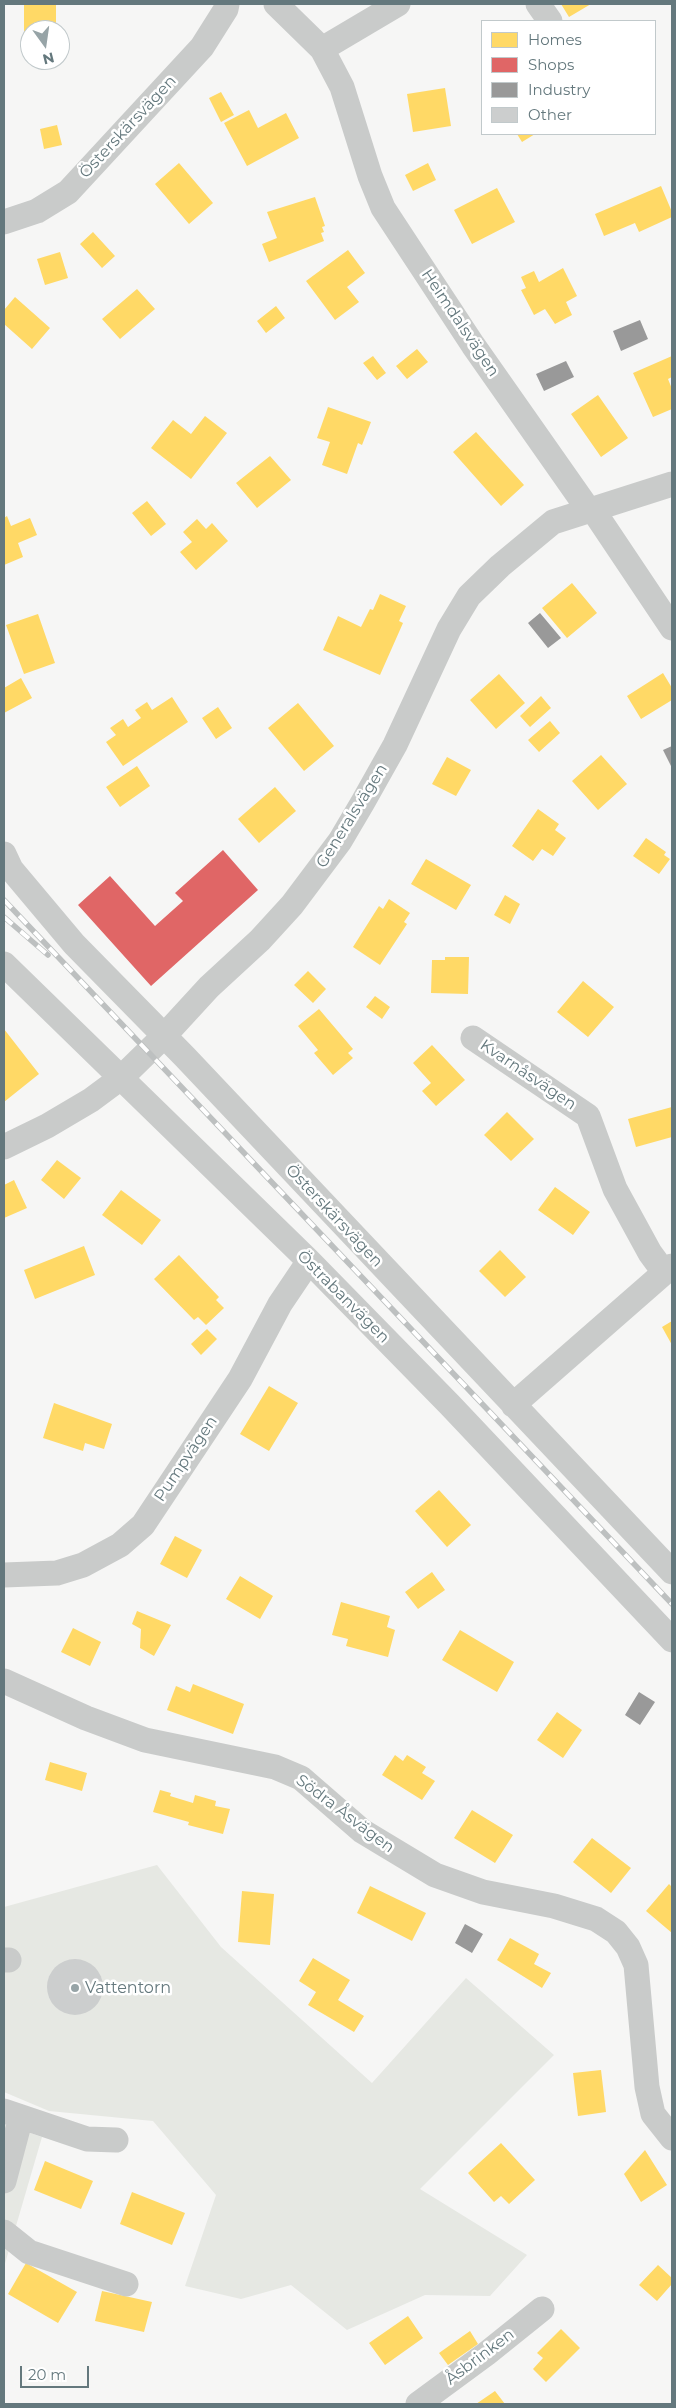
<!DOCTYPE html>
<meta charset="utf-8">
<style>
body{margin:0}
#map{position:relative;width:676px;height:2408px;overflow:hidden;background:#f6f6f5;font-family:Montserrat,sans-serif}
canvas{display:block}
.frame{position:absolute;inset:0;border:5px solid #64787d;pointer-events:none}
.legend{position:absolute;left:481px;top:20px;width:175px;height:115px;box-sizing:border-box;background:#fff;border:1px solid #c1c9cb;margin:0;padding:6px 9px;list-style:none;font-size:15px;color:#64787d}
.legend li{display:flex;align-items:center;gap:10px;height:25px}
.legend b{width:25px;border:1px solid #c1c9cb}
.north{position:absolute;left:20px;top:20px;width:50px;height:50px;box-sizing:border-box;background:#fff;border:1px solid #c1c9cb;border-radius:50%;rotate:166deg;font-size:14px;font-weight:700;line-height:20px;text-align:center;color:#64787d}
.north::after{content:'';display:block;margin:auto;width:18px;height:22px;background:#97a4a7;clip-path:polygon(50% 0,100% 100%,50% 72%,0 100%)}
.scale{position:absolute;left:20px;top:2366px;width:69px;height:22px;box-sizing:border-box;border:2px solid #64787d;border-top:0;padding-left:6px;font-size:15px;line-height:18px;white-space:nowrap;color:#64787d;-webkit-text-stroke:4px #fff;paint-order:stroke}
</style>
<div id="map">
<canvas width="676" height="2408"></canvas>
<div class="frame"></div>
<ul class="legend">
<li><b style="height:14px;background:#ffd966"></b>Homes</li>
<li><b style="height:14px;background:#e06666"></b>Shops</li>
<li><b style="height:14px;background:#999"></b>Industry</li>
<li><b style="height:14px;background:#cccece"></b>Other</li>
</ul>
<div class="north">N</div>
<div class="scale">20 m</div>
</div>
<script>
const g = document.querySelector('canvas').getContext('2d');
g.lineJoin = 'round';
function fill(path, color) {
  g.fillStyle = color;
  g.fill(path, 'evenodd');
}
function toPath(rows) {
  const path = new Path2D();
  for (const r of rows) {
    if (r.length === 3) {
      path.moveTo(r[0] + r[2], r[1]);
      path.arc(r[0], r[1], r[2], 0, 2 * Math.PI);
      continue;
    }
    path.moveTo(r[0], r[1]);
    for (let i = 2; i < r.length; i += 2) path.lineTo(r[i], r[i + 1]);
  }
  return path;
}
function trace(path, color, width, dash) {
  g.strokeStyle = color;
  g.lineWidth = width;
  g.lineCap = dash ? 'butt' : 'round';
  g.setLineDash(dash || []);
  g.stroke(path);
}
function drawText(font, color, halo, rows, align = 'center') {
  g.font = font + ' Montserrat,sans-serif';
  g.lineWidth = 5;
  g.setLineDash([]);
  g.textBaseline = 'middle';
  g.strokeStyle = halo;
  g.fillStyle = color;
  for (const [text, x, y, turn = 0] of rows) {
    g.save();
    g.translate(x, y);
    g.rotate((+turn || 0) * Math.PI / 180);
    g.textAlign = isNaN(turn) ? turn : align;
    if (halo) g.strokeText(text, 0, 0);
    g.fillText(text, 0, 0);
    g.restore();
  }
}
const green = toPath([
 [157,1865,221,1947,372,2083,466,1978,554,2055,420,2189,527,2255,490,2296,425,2295,347,2330,291,2285,241,2299,185,2286,216,2195,153,2121,49,2111,4,2092,4,1907],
 [4,2124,42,2137,4,2267]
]);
const homes = toPath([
 [24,4,56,4,56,30,30,30,30,38,24,38],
 [561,4,591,4,569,17],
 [445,88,451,126,413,132,407,94],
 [221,92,234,115,221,122,209,98],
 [249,110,258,128,286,113,299,138,247,166,224,123],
 [57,125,62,145,44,149,40,129],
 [517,134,535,134,522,142],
 [179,163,213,203,189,224,155,184],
 [428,163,436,180,413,191,405,175],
 [661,186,672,212,672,217,639,232,635,223,604,236,595,214],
 [497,188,515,222,472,244,454,210],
 [315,197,325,226,322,227,324,232,321,233,324,241,269,262,262,244,277,238,267,212],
 [93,232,115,256,102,268,80,244],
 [348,250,365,273,347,287,359,302,335,320,306,281],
 [60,252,68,278,45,285,37,259],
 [563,268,577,296,566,302,572,315,555,324,545,309,534,315,521,290,526,288,521,277,534,271,539,282],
 [137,289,155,309,120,339,102,319],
 [15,297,50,328,32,349,4,324,4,310],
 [276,306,285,318,266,333,257,321],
 [417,349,428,362,407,379,396,366],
 [373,356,386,373,377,380,363,363],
 [672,356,672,377,668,379,672,389,672,409,653,417,633,373],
 [598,395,628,438,601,457,571,414],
 [328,407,371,422,362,445,358,443,347,474,322,465,330,442,317,438],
 [205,416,227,433,191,479,151,448,173,420,191,434],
 [476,432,524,485,501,506,453,452],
 [270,456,291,480,257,508,236,483],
 [147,501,166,524,151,536,132,513],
 [7,516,11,526,30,518,37,535,18,543,23,557,4,565,4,518],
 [197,519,206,529,212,523,228,541,196,570,180,552,192,542,183,532],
 [572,583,597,613,567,638,542,608],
 [380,594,406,606,399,621,403,623,380,675,323,650,338,616,361,627,370,609,373,610],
 [38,614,55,663,24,674,6,625],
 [663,673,672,688,672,700,641,719,627,696],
 [499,674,525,703,496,729,470,700],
 [21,678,32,698,4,713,4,688],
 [541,696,551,708,530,727,520,716],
 [172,697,188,722,123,766,106,742,116,735,110,728,123,719,128,727,141,718,135,710,147,702,152,710],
 [298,703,334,746,304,771,268,728],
 [218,707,232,728,216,739,202,718],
 [550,721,560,733,539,752,528,740],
 [601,755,627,784,598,810,572,781],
 [447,757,471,770,456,796,432,784],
 [137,766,150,786,120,807,106,787],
 [275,787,296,811,259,843,238,819],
 [538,809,559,824,555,830,566,838,553,856,542,849,533,861,512,846],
 [646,838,666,852,664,855,670,859,659,874,633,856],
 [426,859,471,885,456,910,411,884],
 [505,895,520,904,510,924,494,915],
 [389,899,410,913,404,922,407,924,380,965,353,947,379,906,383,909],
 [445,957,469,957,468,994,431,993,432,960,445,960],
 [308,971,326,989,313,1003,294,985],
 [583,981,614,1007,588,1037,557,1012],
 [375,996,390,1007,382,1019,366,1007],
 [319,1009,353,1049,348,1053,353,1058,333,1075,314,1053,318,1050,298,1026],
 [4,1029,39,1074,4,1102],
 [432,1045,465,1080,436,1106,422,1091,431,1083,413,1063],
 [672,1107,672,1137,636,1147,628,1119],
 [507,1112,534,1139,511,1161,484,1135],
 [57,1160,81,1178,64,1199,41,1180],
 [14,1180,27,1208,4,1218,4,1185],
 [555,1187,590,1212,573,1235,538,1210],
 [121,1190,161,1220,142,1245,102,1215],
 [84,1246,95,1275,35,1299,24,1270],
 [500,1250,526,1277,505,1297,479,1271],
 [179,1255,219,1297,216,1300,224,1308,206,1325,198,1317,194,1320,154,1279],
 [672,1321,672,1345,662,1327],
 [207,1329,217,1339,201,1355,191,1344],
 [269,1386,298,1403,269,1451,240,1434],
 [54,1403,112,1424,104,1449,85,1443,83,1451,43,1438],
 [439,1490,471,1525,447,1547,415,1511],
 [175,1536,202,1550,187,1578,160,1564],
 [432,1572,445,1590,418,1609,405,1592],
 [240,1576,273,1596,260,1619,226,1599],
 [341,1602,390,1616,387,1627,395,1630,388,1657,346,1646,348,1639,332,1635],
 [137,1611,171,1625,154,1656,140,1648,141,1629,132,1624],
 [73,1628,101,1642,90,1666,61,1652],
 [460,1630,514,1662,497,1692,442,1660],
 [193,1684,244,1704,233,1734,167,1710,176,1686,190,1692],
 [557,1712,582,1730,563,1758,537,1740],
 [395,1755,403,1761,407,1755,426,1767,422,1773,435,1781,422,1800,382,1775],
 [50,1762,87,1773,82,1791,45,1780],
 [160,1790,171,1793,170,1796,193,1803,195,1795,216,1801,215,1806,230,1809,223,1834,188,1825,189,1822,153,1812],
 [472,1810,513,1835,495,1863,454,1838],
 [592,1838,631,1868,611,1893,573,1862],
 [669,1884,672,1887,672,1933,646,1911],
 [370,1886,426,1913,412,1941,357,1913],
 [242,1891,274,1894,270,1945,238,1942],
 [510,1938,539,1954,534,1964,551,1973,542,1988,497,1960],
 [313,1958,350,1980,338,2000,364,2016,354,2032,308,2005,316,1992,299,1981],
 [601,2070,606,2112,578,2116,573,2073],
 [501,2143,535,2180,509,2204,501,2196,494,2202,468,2173],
 [645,2150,667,2185,641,2202,624,2174],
 [45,2161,93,2181,81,2209,34,2190],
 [132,2192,185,2213,172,2245,120,2224],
 [26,2263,77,2292,58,2323,8,2294],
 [658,2265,672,2278,672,2284,657,2301,639,2285],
 [102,2291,152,2302,144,2332,95,2321],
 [408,2316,423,2338,385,2365,369,2343],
 [561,2329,580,2348,546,2382,533,2369,543,2358,537,2353],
 [470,2331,478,2344,448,2365,439,2353],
 [495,2391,505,2404,476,2404]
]);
const shops = toPath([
 [223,850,258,890,151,986,78,905,110,876,155,926,183,901,175,893]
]);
const industry = toPath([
 [640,320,648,339,621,351,613,331],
 [566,361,574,377,544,391,536,374],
 [540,613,561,638,548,648,528,623],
 [672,746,672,768,663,750],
 [639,1692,655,1702,640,1725,625,1715],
 [465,1924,483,1934,472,1953,455,1943]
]);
const building = toPath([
 [75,1987,28]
]);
const street = toPath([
 [276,4,322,49,342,87,370,176,383,208,473,345,588,509,597,516,672,628],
 [538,4,550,21],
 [322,49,398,4],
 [4,222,37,211,68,192,202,47,226,9,227,4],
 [4,854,11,869,74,944,185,1057,672,1572],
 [4,964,309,1261,450,1405,672,1640],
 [473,1038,588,1116,615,1189,650,1253,664,1272],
 [4,1147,47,1126,91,1100,122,1077,164,1036,209,987,260,940,292,905,340,841,363,802,395,745,449,629,469,596,500,566,553,522,672,484],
 [513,1405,672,1266],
 [4,1575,57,1573,83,1565,120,1545,143,1525,240,1379,280,1304,309,1261],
 [4,1681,86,1718,145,1740,275,1767,301,1778,362,1831,435,1875,483,1892,554,1906,596,1919,616,1932,628,1947,636,1965,647,2087,653,2114,672,2138],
 [4,1960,9,1960],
 [4,2111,87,2139,116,2140],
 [4,2181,21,2117],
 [4,2232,29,2252,126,2284],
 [418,2404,486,2354,542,2309]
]);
const rail = toPath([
 [4,900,672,1604],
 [4,917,48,955]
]);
const markers = [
 [75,1988,5,"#97a4a7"]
];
const streetNames = [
 ["Österskärsvägen",128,127,-47],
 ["Heimdalsvägen",460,323,56],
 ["Generalsvägen",352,816,-58],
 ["Kvarnåsvägen",528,1075,34],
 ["Österskärsvägen",334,1216,47],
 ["Östrabanvägen",343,1297,45],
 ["Pumpvägen",186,1459,-56],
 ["Södra Åsvägen",345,1814,37],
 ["Åsbrinken",480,2357,-37]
];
const poiNames = [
 ["Vattentorn",85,1988]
];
fill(green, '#e6e8e3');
fill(homes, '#ffd966');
fill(shops, '#e06666');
fill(industry, '#999');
fill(building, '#cccece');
trace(street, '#c9cbca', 25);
trace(rail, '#bdc0c0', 5.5);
trace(rail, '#fff', 4, [11]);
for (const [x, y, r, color] of markers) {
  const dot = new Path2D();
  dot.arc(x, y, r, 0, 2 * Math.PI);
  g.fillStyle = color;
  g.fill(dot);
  trace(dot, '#fff', 2);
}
drawText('16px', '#64787d', '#fff', streetNames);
drawText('16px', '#64787d', '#fff', poiNames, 'left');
</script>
